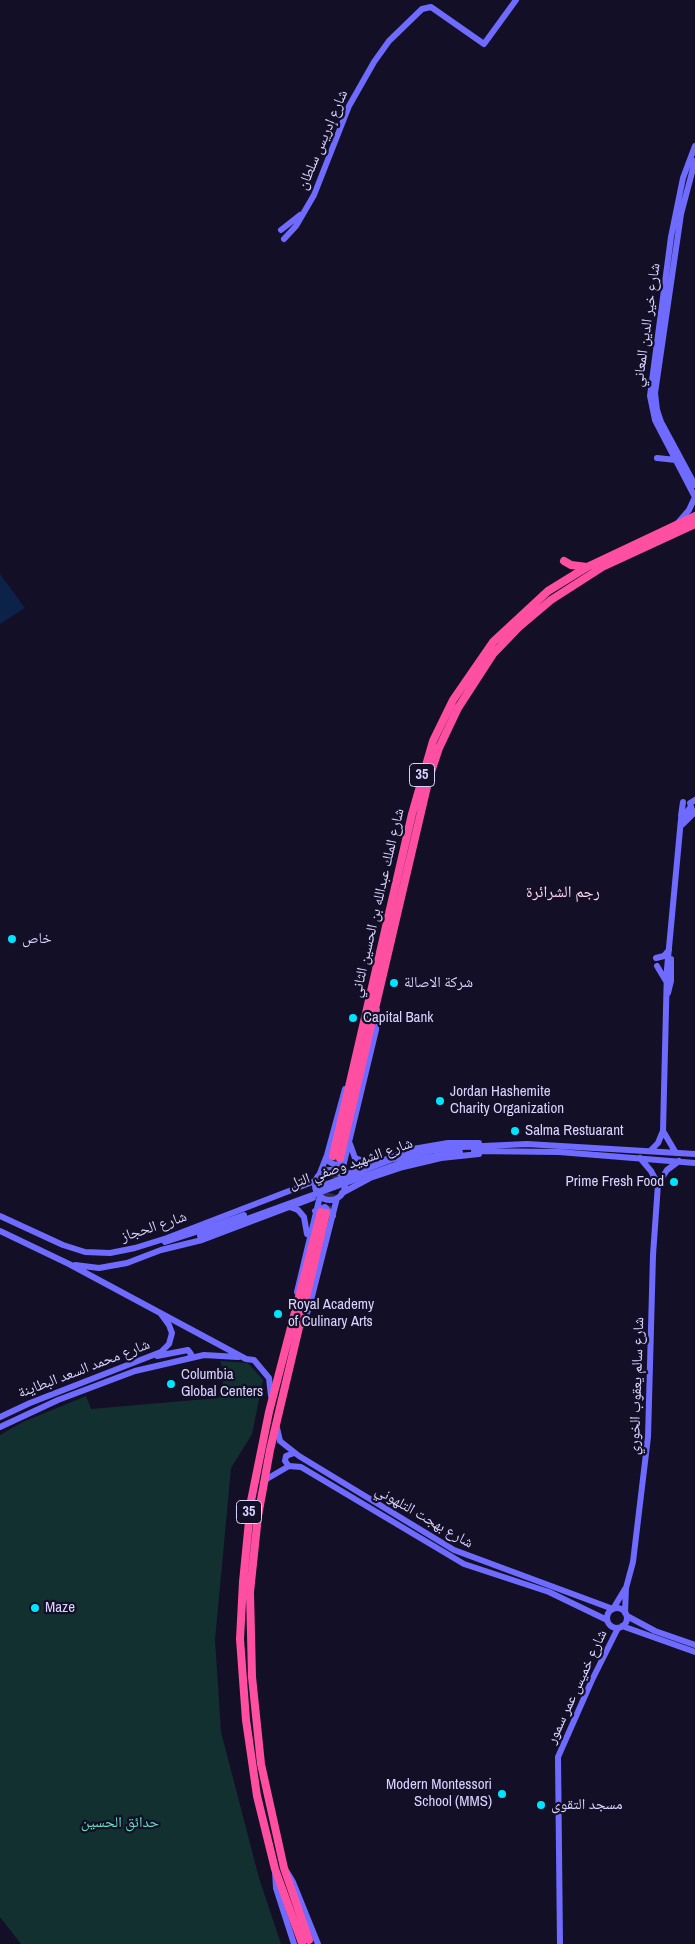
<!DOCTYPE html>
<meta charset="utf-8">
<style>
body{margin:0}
canvas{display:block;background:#130f26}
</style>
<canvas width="695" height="1944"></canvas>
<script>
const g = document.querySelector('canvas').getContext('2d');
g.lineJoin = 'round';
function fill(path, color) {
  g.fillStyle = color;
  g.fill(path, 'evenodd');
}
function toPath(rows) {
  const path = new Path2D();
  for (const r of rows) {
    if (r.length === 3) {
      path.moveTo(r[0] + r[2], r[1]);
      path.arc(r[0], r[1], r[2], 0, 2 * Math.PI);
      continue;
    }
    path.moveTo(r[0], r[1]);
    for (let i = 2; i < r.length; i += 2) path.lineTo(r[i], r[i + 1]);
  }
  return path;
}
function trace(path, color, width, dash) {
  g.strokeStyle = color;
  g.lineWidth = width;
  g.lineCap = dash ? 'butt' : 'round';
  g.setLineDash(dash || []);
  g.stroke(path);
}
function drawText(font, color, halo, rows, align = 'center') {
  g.font = font + ' "Archivo Narrow","Noto Naskh Arabic",sans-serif';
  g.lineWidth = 4.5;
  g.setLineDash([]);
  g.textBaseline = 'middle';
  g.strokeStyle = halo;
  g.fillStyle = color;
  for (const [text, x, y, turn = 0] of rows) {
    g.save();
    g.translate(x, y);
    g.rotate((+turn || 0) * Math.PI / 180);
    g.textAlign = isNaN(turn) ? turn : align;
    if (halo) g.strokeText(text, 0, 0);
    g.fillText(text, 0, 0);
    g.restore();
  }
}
const green = toPath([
 [220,1361,248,1363,263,1380,252,1434,231,1468,215,1640,221,1732,259,1878,281,1944,21,1944,0,1917,0,1435,23,1422,86,1396,91,1409,219,1398,225,1375]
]);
const water = toPath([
 [0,574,25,608,0,624]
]);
const highwayTunnel = toPath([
 [321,1212,333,1158],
 [326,1213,339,1159]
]);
const secondary = toPath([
 [695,161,681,214,655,393,657,410,661,422,695,485],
 [281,230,300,215],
 [284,239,296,226,314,195,349,106,374,62,389,41,422,9,431,7,484,44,516,0],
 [657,458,676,460],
 [677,524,689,510,695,497,655,420,650,396,671,237,683,178,695,146],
 [692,810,690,803,695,800],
 [681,816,683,802],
 [682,825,695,812],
 [656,958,664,956,669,950],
 [657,966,666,981],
 [668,993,671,981,671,959],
 [663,1131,676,1153],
 [350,1144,355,1158,369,1163],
 [474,1151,559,1152,695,1163],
 [650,1151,658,1143,663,1131,667,969,681,819,690,808],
 [327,1155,328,1161,335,1165,340,1164,344,1160],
 [640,1158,651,1171,658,1184],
 [393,1159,430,1151,462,1147,527,1144,695,1154],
 [330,1185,15],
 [320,1173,327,1155,345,1089],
 [347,1174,413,1149,448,1143,479,1143],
 [341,1175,376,1030,377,1010],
 [342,1193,370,1178,403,1167,441,1158,479,1154],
 [290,1207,298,1210,304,1217,307,1234],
 [315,1211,325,1207,333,1216],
 [0,1216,63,1245,85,1252,110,1253,135,1248,167,1238,315,1181],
 [0,1231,69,1264,246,1359,254,1360,269,1378,271,1396],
 [165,1242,199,1231],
 [75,1265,99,1268,127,1263,161,1250,202,1240,313,1198],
 [297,1292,320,1196],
 [302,1325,309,1308,337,1198],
 [157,1356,188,1350,191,1354,190,1358],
 [0,1417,30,1403,161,1352,169,1344,172,1333,169,1325,161,1314],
 [0,1427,58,1400,135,1371,204,1355,238,1357],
 [277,1428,280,1441,299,1456,454,1550,613,1609],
 [289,1466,285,1461,286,1456,294,1453],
 [265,1480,289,1466,301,1467,464,1564,549,1592,607,1620],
 [617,1618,10],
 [613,1609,625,1589],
 [625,1613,626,1588,633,1562,648,1437,653,1255,658,1184,667,1170,679,1161],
 [627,1616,655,1631,695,1645],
 [622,1626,695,1652],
 [275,1871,276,1888,294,1944],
 [287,1872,293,1882,318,1944],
 [560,1944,558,1757,592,1680,618,1628]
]);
const highway = toPath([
 [564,561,571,565,587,567],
 [333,1156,412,814,433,741,453,700,493,642,548,591,587,567,695,516],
 [340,1158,429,778,439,748,458,708,493,654,519,627,551,600,604,566,695,524],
 [309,1940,284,1868,261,1764,252,1677,250,1592,258,1516,270,1450,326,1213],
 [302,1943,275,1869,257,1796,246,1720,240,1639,243,1582,251,1501,269,1412,321,1212]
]);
const secondaryBridge = toPath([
 [319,1187,393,1159],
 [199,1231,244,1215],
 [200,1236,406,1161,460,1152]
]);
const markers = [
 [12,939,5,"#00e5ff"],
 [394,983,5,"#00e5ff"],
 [353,1018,5,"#00e5ff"],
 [440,1101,5,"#00e5ff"],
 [515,1131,5,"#00e5ff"],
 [674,1182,5,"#00e5ff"],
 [278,1314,5,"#00e5ff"],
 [171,1384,5,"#00e5ff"],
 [35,1608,5,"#00e5ff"],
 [502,1794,5,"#00e5ff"],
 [541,1805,5,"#00e5ff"]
];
const shields = [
 [422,775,25],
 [249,1512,25]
];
const shieldNames = [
 ["35",422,775],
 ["35",249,1512]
];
const streetNames = [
 ["شارع إدريس سلطان",323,140,-67],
 ["شارع خير الدين المعاني",647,325,-82],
 ["شارع الملك عبدالله بن الحسين الثاني",378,903,-77],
 ["شارع الشهيد وصفي التل",351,1164,-19],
 ["شارع الحجاز",154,1227,-18],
 ["شارع محمد السعد البطاينة",84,1369,-21],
 ["شارع سالم يعقوب الخوري",637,1386,-88],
 ["شارع بهجت التلهوني",424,1517,30],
 ["شارع خميس عمر سمور",577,1687,-65]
];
const poiNames = [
 ["خاص",22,939],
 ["شركة الاصالة",404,983],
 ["Capital Bank",363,1018],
 ["Jordan Hashemite",450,1092],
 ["Charity Organization",450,1109],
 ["Salma Restuarant",525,1131],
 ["Prime Fresh Food",664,1182,"right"],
 ["Royal Academy",288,1305],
 ["of Culinary Arts",288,1322],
 ["Columbia",181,1375],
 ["Global Centers",181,1392],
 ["Maze",45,1608],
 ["Modern Montessori",492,1785,"right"],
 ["School (MMS)",492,1802,"right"],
 ["مسجد التقوى",551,1805]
];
const parkNames = [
 ["حدائق الحسين",120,1823]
];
const neighbourhoodNames = [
 ["رجم الشرائرة",563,893]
];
fill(green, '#12302f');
fill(water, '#0c2248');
trace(highwayTunnel, '#312d47', 8, [8, 4]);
trace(secondary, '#6f6bff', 6);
trace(highway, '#ff4fa3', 8);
trace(secondaryBridge, '#6f6bff', 6);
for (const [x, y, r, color] of markers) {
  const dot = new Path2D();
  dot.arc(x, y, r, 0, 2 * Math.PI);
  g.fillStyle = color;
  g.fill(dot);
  trace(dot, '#130f26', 2);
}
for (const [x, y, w] of shields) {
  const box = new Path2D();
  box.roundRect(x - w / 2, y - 11.5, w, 23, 4);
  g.fillStyle = '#130f26';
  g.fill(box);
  trace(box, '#d9d4ff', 1);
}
drawText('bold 14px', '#d9d4ff', null, shieldNames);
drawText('15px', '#d9d4ff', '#130f26', streetNames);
drawText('15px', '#d9d4ff', '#130f26', poiNames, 'left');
drawText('15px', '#5fe0c0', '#130f26', parkNames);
drawText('16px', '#ffd6f0', '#130f26', neighbourhoodNames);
</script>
